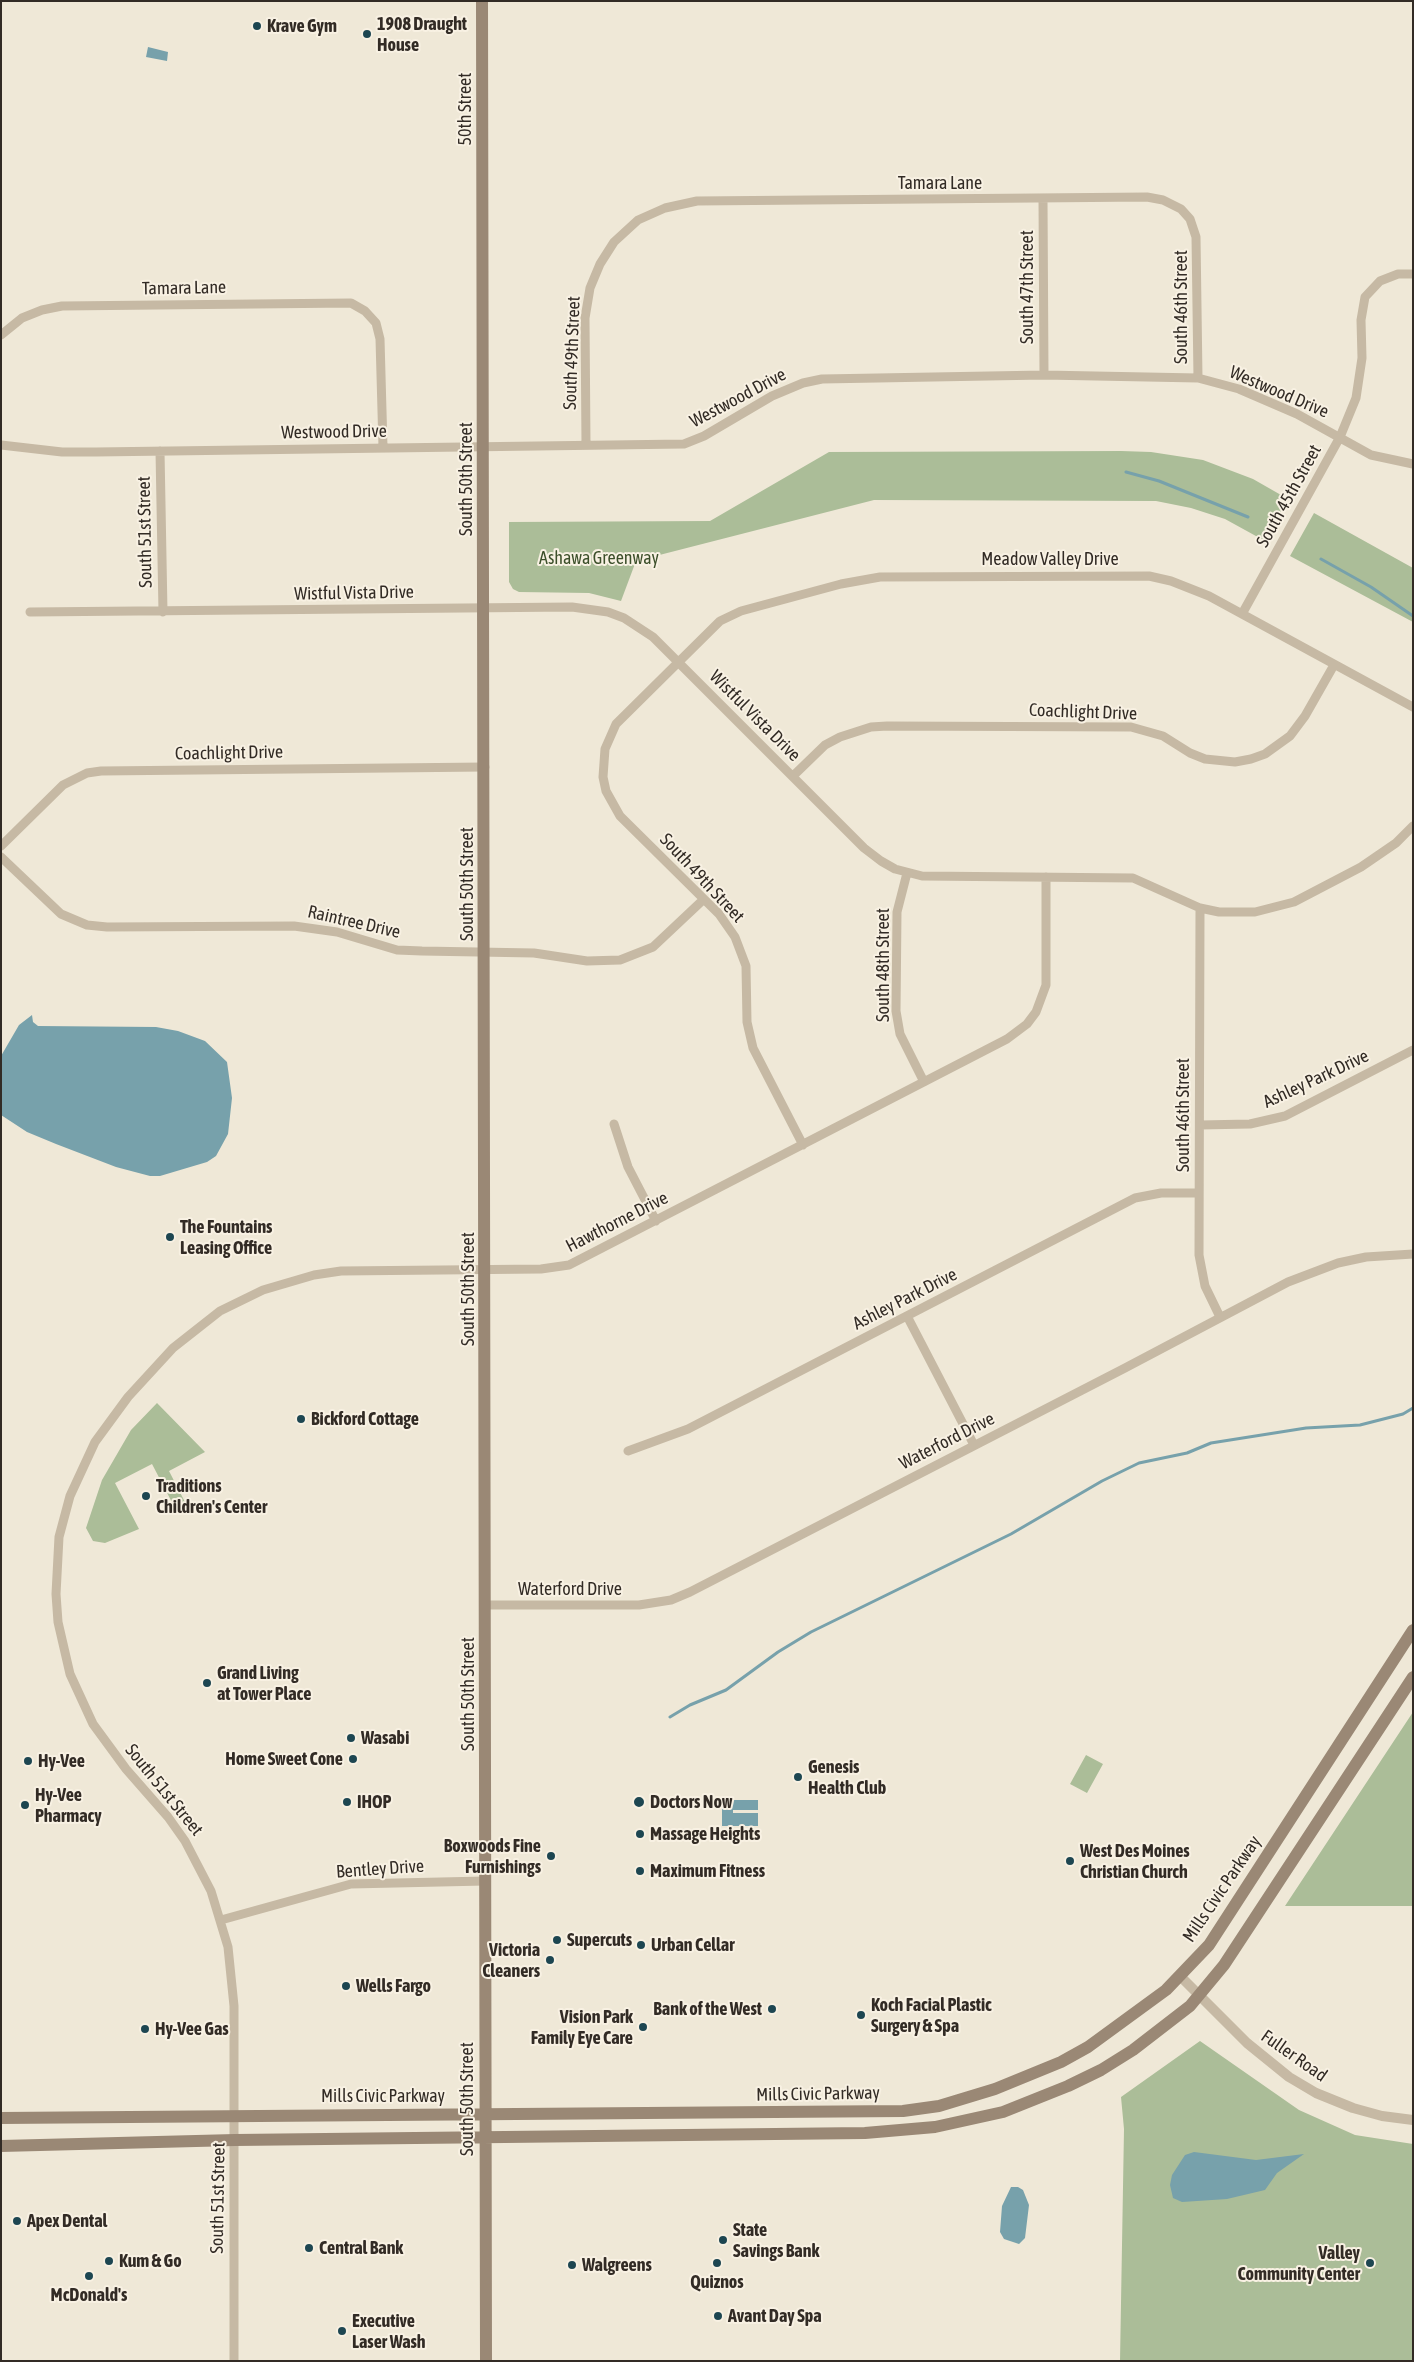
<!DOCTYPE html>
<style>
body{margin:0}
#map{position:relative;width:1414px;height:2362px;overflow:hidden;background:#efe8d7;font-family:"Asap Condensed",sans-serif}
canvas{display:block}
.frame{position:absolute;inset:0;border:2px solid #322b25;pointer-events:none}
</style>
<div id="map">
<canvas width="1414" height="2362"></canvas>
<div class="frame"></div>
</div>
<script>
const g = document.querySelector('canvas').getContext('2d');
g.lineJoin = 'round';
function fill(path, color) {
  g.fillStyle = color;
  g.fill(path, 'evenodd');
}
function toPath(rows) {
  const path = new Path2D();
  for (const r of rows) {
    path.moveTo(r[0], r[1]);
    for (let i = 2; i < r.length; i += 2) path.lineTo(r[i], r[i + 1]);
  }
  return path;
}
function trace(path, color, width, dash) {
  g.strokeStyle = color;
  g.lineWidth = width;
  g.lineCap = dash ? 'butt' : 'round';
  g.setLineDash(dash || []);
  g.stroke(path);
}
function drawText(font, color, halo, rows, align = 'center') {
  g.font = font + ' "Asap Condensed",sans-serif';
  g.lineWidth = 4;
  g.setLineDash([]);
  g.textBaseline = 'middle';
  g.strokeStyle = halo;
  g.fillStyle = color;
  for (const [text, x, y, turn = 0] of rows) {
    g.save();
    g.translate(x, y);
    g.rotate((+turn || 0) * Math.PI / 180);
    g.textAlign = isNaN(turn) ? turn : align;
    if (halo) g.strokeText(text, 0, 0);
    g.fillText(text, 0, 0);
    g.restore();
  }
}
const green = toPath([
 [1121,451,1151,452,1203,460,1253,479,1288,499,1265,541,1225,519,1191,508,1156,501,874,500,636,561,621,601,589,593,519,592,513,589,509,582,509,522,710,521,829,452],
 [1314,513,1413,568,1413,622,1290,556],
 [157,1403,205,1452,169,1471,186,1504,176,1510,152,1464,115,1483,139,1529,105,1543,93,1541,86,1528,102,1480,131,1430],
 [1413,1712,1413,1906,1285,1906],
 [1086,1755,1103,1764,1087,1793,1070,1784],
 [1200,2041,1299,2110,1355,2135,1413,2144,1413,2361,1120,2361,1124,2129,1121,2097]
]);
const water = toPath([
 [148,47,168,52,167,61,146,57],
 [32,1015,33,1022,38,1026,156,1027,178,1031,205,1041,227,1062,232,1098,228,1134,216,1156,207,1162,160,1176,150,1176,116,1167,56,1144,27,1132,1,1115,1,1056,19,1025],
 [722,1800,758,1800,758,1810,733,1810,733,1813,758,1813,758,1826,722,1826],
 [1194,2152,1256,2160,1304,2154,1277,2173,1265,2190,1227,2199,1182,2202,1173,2198,1170,2185,1172,2175,1185,2155],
 [1011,2187,1018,2187,1023,2190,1029,2205,1025,2238,1019,2244,1004,2239,1000,2232,1002,2206]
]);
const stream = toPath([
 [1126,472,1159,481,1248,517],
 [1321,559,1371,587,1413,616],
 [670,1717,690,1705,726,1690,778,1652,811,1632,1011,1534,1102,1481,1139,1463,1187,1453,1211,1443,1306,1428,1360,1425,1403,1414,1413,1408]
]);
const minor = toPath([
 [1043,199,1044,375],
 [1,335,22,318,42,310,62,306,351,303,365,311,376,323,380,339,383,447],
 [1,445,62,452,96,452,684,444,704,436,772,396,803,383,822,379,1044,375,1198,378,1239,389,1297,414,1371,455,1413,464],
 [586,445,585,318,590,288,600,264,614,242,638,220,665,208,697,201,1147,197,1163,200,1181,209,1190,219,1196,237,1198,378],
 [160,451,163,612],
 [30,612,572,607,608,612,624,618,653,637,864,848,881,861,895,869,922,876,1133,878,1200,908,1219,912,1255,912,1294,902,1361,867,1396,843,1413,826],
 [1242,614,1340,437,1356,398,1362,358,1361,320,1365,297,1380,281,1398,274,1413,274],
 [793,776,825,745,840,737,871,727,887,726,1131,727,1163,736,1190,753,1205,759,1235,762,1251,759,1265,754,1290,736,1305,716,1334,665],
 [1,846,63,785,87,773,101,771,485,767],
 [1,857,61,914,87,925,107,927,294,926,337,932,397,950,422,951,534,953,587,961,620,960,653,947,704,899],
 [907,873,897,912,896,1011,900,1034,924,1082],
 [1200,908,1199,1255,1205,1286,1220,1317],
 [614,1124,628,1167,656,1221],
 [1200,1125,1250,1124,1285,1116,1413,1050],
 [803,1145,753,1048,747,1022,746,966,735,937,719,914,620,816,606,791,603,777,605,749,616,724,720,621,741,611,841,584,880,577,1149,576,1171,581,1209,596,1413,707],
 [907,1316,974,1445],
 [628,1451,688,1429,1135,1198,1161,1193,1199,1193],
 [485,1605,639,1605,671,1600,690,1592,1125,1368,1288,1282,1338,1263,1366,1257,1413,1254],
 [221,1920,351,1884,485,1881],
 [234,2361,234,2006,228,1947,211,1891,185,1841,168,1817,126,1769,93,1724,70,1674,58,1622,56,1594,59,1537,70,1496,95,1442,128,1397,173,1348,220,1311,263,1290,314,1275,341,1271,541,1269,569,1265,1007,1039,1027,1024,1036,1012,1046,985,1046,877]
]);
const tertiary = toPath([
 [1180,1976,1247,2043,1289,2077,1316,2093,1353,2108,1382,2116,1413,2120]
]);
const secondary = toPath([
 [482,1,486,2361],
 [1,2118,903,2111,939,2106,995,2089,1061,2062,1088,2047,1166,1990,1209,1945,1413,1630],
 [1,2146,235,2140,865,2133,935,2127,1003,2112,1068,2086,1101,2070,1133,2050,1190,2006,1224,1965,1413,1677]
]);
const markers = [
 [257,26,5,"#1d4651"],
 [367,34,5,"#1d4651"],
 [170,1237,5,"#1d4651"],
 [301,1419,5,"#1d4651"],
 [146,1496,5,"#1d4651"],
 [207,1683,5,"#1d4651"],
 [351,1738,5,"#1d4651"],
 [353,1759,5,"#1d4651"],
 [28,1761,5,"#1d4651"],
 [798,1777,5,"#1d4651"],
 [347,1802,5,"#1d4651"],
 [639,1802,6,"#1d4651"],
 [25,1805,5,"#1d4651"],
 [640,1834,5,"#1d4651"],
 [551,1856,5,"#1d4651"],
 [1070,1861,5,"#1d4651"],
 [640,1871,5,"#1d4651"],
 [557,1940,5,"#1d4651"],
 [641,1945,5,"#1d4651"],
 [550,1960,5,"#1d4651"],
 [346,1986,5,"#1d4651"],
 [772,2009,5,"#1d4651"],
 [861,2015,5,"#1d4651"],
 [643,2027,5,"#1d4651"],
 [145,2029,5,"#1d4651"],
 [17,2221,5,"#1d4651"],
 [723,2240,5,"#1d4651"],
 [309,2248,5,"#1d4651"],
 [109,2261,5,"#1d4651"],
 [717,2263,5,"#1d4651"],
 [1370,2263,5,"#1d4651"],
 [572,2265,5,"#1d4651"],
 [89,2276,5,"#1d4651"],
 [718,2316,5,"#1d4651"],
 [342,2331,5,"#1d4651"]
];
const poiNames = [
 ["1908 Draught",377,24],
 ["House",377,45],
 ["Krave Gym",267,26],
 ["The Fountains",180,1227],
 ["Leasing Office",180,1248],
 ["Bickford Cottage",311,1419],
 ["Traditions",156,1486],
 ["Children's Center",156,1507],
 ["Grand Living",217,1673],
 ["at Tower Place",217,1694],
 ["Wasabi",361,1738],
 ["Home Sweet Cone",343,1759,"right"],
 ["Hy-Vee",38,1761],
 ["Genesis",808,1767],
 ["Health Club",808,1788],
 ["Hy-Vee",35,1795],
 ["Pharmacy",35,1816],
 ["IHOP",357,1802],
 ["Doctors Now",650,1802],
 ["Massage Heights",650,1834],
 ["Boxwoods Fine",541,1846,"right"],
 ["Furnishings",541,1867,"right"],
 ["West Des Moines",1080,1851],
 ["Christian Church",1080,1872],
 ["Maximum Fitness",650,1871],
 ["Supercuts",567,1940],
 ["Urban Cellar",651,1945],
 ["Victoria",540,1950,"right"],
 ["Cleaners",540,1971,"right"],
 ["Wells Fargo",356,1986],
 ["Koch Facial Plastic",871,2005],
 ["Surgery & Spa",871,2026],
 ["Bank of the West",762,2009,"right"],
 ["Vision Park",633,2017,"right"],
 ["Family Eye Care",633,2038,"right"],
 ["Hy-Vee Gas",155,2029],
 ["Apex Dental",27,2221],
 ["State",733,2230],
 ["Savings Bank",733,2251],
 ["Central Bank",319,2248],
 ["Valley",1360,2253,"right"],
 ["Community Center",1360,2274,"right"],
 ["Kum & Go",119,2261],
 ["Walgreens",582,2265],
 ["Quiznos",717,2282,"center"],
 ["McDonald's",89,2295,"center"],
 ["Avant Day Spa",728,2316],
 ["Executive",352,2321],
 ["Laser Wash",352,2342]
];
const streetNames = [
 ["50th Street",465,109,-90],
 ["Tamara Lane",940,183],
 ["South 47th Street",1027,287,-90],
 ["Tamara Lane",184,288,-1],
 ["South 46th Street",1181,307,-90],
 ["South 49th Street",572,353,-88],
 ["Westwood Drive",1279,392,23],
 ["Westwood Drive",738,398,-28],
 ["Westwood Drive",334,432,-1],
 ["South 50th Street",466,479,-90],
 ["South 45th Street",1289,496,-61],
 ["South 51st Street",145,532,-91],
 ["Meadow Valley Drive",1050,559],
 ["Wistful Vista Drive",354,593,-1],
 ["Coachlight Drive",1083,712,2],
 ["Wistful Vista Drive",755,716,45],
 ["Coachlight Drive",229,753,-1],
 ["South 49th Street",702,878,47],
 ["South 50th Street",467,884,-90],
 ["Raintree Drive",354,922,13],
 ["South 48th Street",883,965,-90],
 ["Ashley Park Drive",1316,1079,-25],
 ["South 46th Street",1183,1115,-90],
 ["Hawthorne Drive",617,1222,-27],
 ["South 50th Street",468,1289,-90],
 ["Ashley Park Drive",905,1299,-27],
 ["Waterford Drive",947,1441,-27],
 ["Waterford Drive",570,1589],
 ["South 50th Street",468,1694,-90],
 ["South 51st Street",164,1790,51],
 ["Bentley Drive",380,1869,-4],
 ["Mills Civic Parkway",1222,1889,-56],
 ["Fuller Road",1294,2056,35],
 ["Mills Civic Parkway",818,2094,-1],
 ["Mills Civic Parkway",383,2096],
 ["South 50th Street",467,2099,-90],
 ["South 51st Street",218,2198,-89]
];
const parkNames = [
 ["Ashawa Greenway",599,558]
];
fill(green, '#abbd98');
fill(water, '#77a1ab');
trace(stream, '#77a1ab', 3);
trace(minor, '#c6b9a4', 9);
trace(tertiary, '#c6b9a4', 10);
trace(secondary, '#9a8875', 12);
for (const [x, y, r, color] of markers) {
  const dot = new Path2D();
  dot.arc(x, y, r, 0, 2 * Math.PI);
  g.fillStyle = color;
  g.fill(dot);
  trace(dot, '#f8f1e3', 2);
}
drawText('bold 18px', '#322b25', '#f8f1e3', poiNames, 'left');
drawText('18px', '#322b25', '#f8f1e3', streetNames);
drawText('18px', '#3c4f2a', '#f8f1e3', parkNames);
</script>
